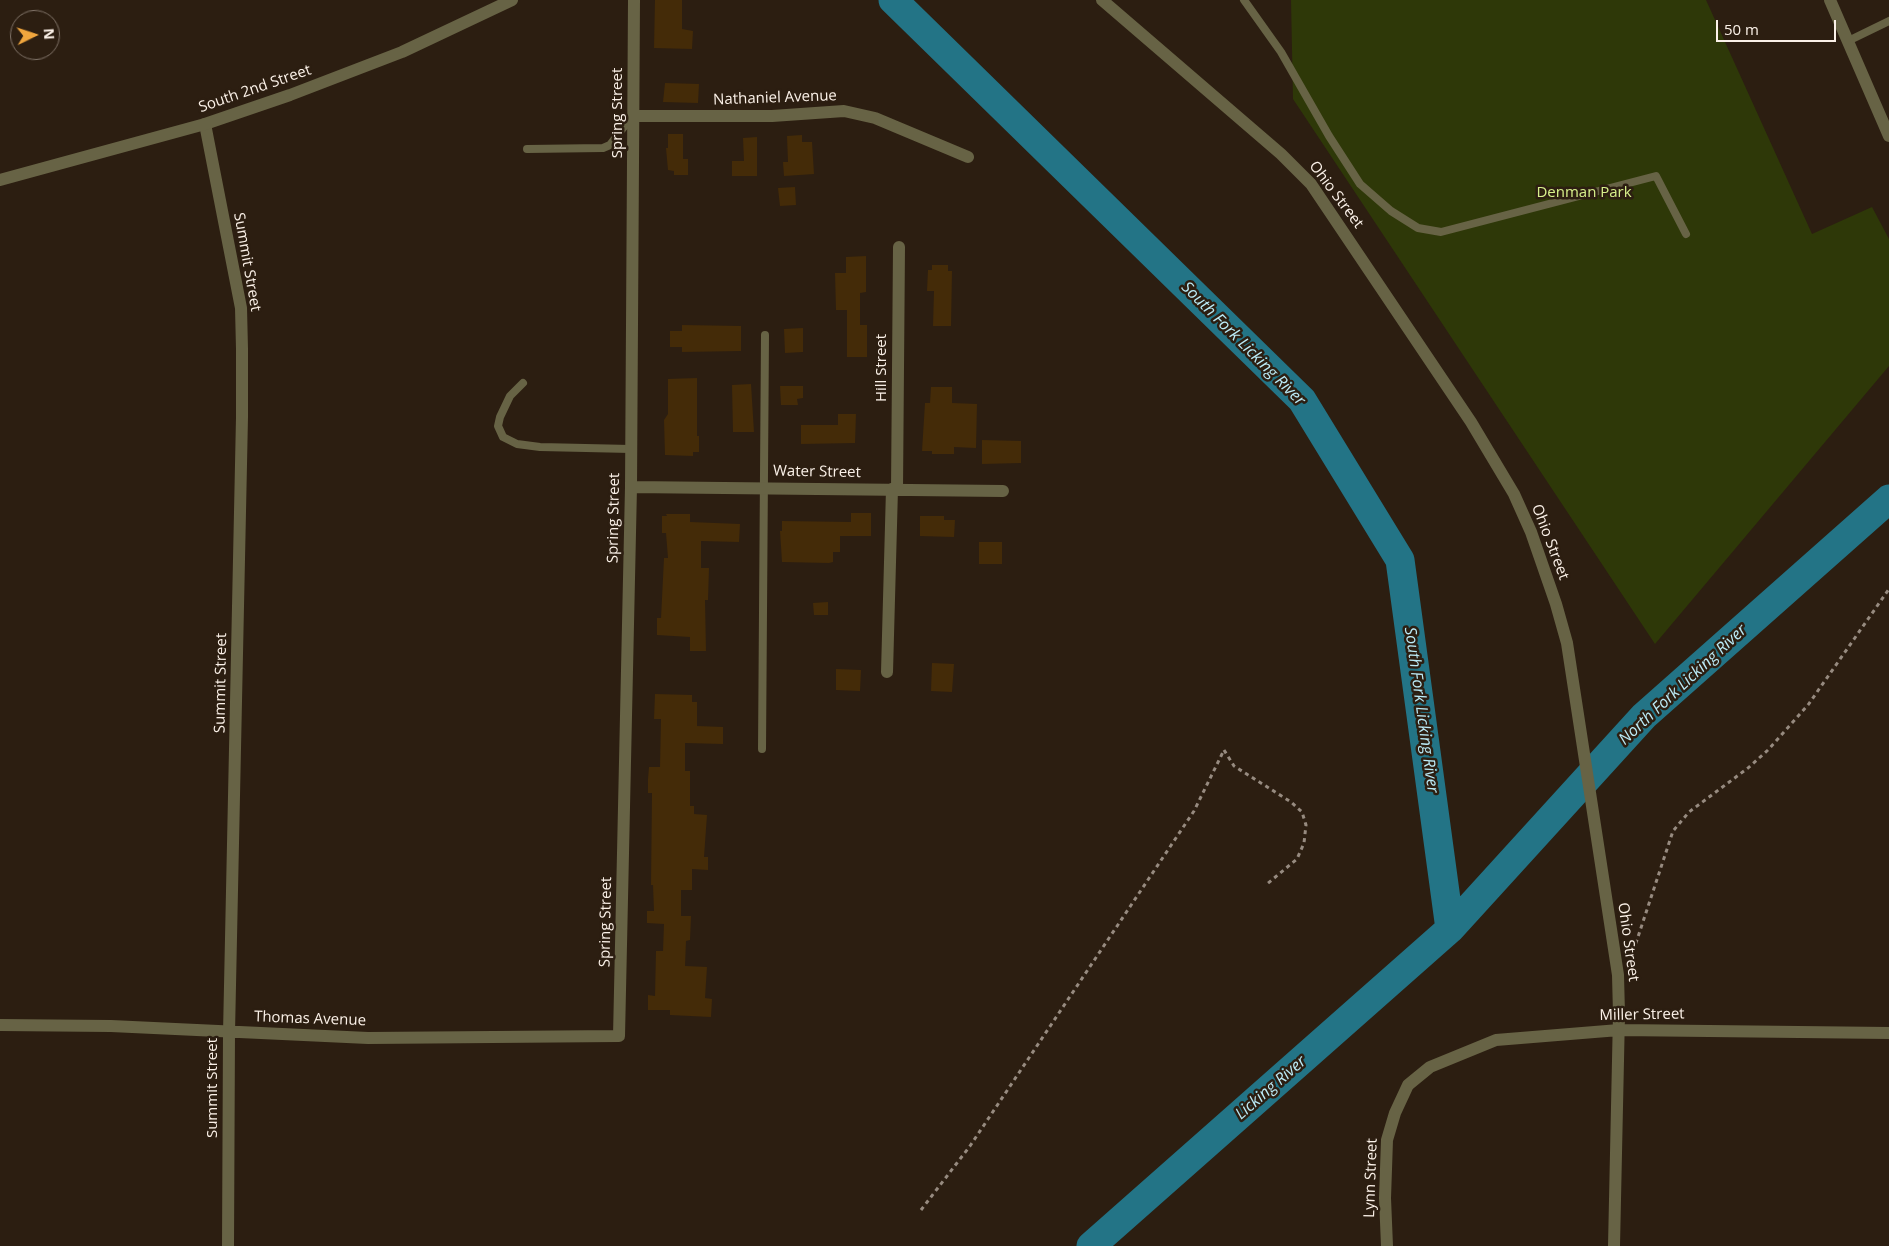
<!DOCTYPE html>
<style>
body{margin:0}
#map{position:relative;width:1889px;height:1246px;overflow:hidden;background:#2c1e11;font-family:"Open Sans",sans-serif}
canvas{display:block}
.north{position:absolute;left:10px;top:10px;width:50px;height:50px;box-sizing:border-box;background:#2c1e11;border:1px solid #7f7267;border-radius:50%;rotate:86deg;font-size:14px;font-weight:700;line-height:20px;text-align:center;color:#fbf1e8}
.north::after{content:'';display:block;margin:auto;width:18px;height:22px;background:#f0a63e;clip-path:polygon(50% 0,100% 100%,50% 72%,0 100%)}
.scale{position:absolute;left:1716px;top:20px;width:120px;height:22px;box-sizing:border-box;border:2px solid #fbf1e8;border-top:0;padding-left:6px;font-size:15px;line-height:18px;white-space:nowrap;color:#fbf1e8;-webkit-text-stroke:4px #2c1e11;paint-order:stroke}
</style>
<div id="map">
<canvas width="1889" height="1246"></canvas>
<div class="north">N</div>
<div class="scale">50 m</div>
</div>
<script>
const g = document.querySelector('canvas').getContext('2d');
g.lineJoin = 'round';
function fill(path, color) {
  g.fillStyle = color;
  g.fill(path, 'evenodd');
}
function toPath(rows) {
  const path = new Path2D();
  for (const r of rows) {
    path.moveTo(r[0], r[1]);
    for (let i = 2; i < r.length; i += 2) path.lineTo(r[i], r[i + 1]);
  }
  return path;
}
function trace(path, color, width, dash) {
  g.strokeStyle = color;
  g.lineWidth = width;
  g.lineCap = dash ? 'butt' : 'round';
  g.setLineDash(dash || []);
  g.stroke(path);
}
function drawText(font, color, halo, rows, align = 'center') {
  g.font = font + ' "Open Sans",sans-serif';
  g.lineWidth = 5;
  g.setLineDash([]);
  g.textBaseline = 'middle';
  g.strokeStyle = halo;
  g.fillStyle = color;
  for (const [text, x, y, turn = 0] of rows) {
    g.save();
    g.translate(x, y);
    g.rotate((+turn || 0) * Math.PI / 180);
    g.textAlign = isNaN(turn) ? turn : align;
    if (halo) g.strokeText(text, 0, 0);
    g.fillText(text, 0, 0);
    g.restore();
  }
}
const green = toPath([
 [1291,0,1706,0,1812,234,1872,207,1889,239,1889,366,1655,644,1293,99]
]);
const river = toPath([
 [893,0,1302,400,1400,560,1450,929],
 [1091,1246,1450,929,1644,716,1889,499]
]);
const building = toPath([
 [655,0,682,0,682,29,693,31,692,49,654,48],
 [665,83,699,84,698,103,663,102],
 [668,134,683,134,683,159,688,159,688,175,674,175,674,171,668,170,666,148,668,148],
 [802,135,802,142,812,142,814,174,784,176,783,162,788,162,787,136],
 [757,137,757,176,732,176,732,161,744,161,743,138],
 [795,187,796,205,780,206,778,188],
 [866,256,866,292,860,293,860,325,867,325,867,357,847,357,847,310,836,310,835,273,846,273,846,257],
 [932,265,948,265,948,271,952,271,951,326,933,326,934,291,927,291,928,270,932,270],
 [682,325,741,326,741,351,682,352,682,347,670,347,670,331,682,331],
 [803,328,803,352,785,353,784,329],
 [697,378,697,436,699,436,699,452,693,452,693,456,665,455,664,420,668,414,668,379],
 [751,384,754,432,733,432,732,385],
 [780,386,803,386,803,398,797,399,798,405,781,405],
 [931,387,952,387,952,403,977,404,976,448,954,447,954,454,932,454,932,451,922,451,925,403,930,403],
 [838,414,856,414,855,443,801,444,801,425,838,425],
 [982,440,1021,441,1021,463,982,464],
 [851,513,871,513,871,536,840,536,840,552,833,552,833,562,829,563,782,562,780,531,782,531,782,521,851,522],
 [666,514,690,514,690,522,740,524,739,542,701,541,701,568,709,568,708,600,705,600,706,651,690,651,690,637,657,635,657,618,661,618,664,558,668,558,666,533,662,533,662,516,667,516],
 [920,516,944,516,944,520,955,520,954,537,920,536],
 [979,542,1002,542,1002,564,979,564],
 [828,602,828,615,814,615,813,603],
 [932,663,954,664,952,692,931,691],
 [836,669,861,670,860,691,836,690],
 [655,694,692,695,692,702,697,702,697,726,723,727,723,744,685,743,685,771,690,771,690,806,694,806,694,814,707,815,704,857,708,857,708,870,692,869,692,890,681,890,681,916,691,916,690,940,686,941,685,966,707,967,705,998,712,999,711,1017,670,1015,670,1010,648,1010,648,995,655,996,656,951,663,951,664,924,647,923,647,911,654,911,653,885,651,885,652,793,648,793,648,779,649,767,660,767,661,719,654,719]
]);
const path = toPath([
 [1224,750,1234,766,1291,802,1302,812,1306,825,1304,843,1297,859,1267,884],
 [1632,967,1632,955,1673,831,1689,812,1748,768,1768,750,1808,705,1889,589],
 [921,1210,970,1146,1194,811,1224,750]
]);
const service = toPath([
 [1244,0,1281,52,1329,136,1360,184,1391,211,1418,228,1441,232,1656,176,1686,234],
 [1848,41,1889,21],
 [527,149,603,148,610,145,623,128,634,117],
 [523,383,510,396,500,417,498,426,503,437,517,444,540,447,631,449],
 [762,749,765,335]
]);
const minor = toPath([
 [1102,0,1281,154,1311,184,1471,422,1514,494,1531,532,1556,604,1567,643,1618,975,1619,1014,1614,1246],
 [1830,0,1889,136],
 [635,116,772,116,844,111,875,118,968,157],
 [205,124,241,308,242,349,242,417,229,1033,228,1246],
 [631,487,1003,491],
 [897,489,899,247],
 [887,672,892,489],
 [0,1025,111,1026,368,1038,619,1036,631,487,634,0],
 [1387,1246,1385,1198,1387,1140,1395,1113,1408,1085,1430,1067,1496,1040,1619,1030,1889,1033]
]);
const tertiary = toPath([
 [0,180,205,124,290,95,402,52,512,0]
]);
const streetNames = [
 ["South 2nd Street",255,89,-19],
 ["Nathaniel Avenue",775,98,-2],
 ["Spring Street",618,113,-90],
 ["Ohio Street",1336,195,53],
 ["Summit Street",247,262,80],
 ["Hill Street",882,368,-90],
 ["Water Street",817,472,1],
 ["Spring Street",614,518,-89],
 ["Ohio Street",1550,542,69],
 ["Summit Street",221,683,-89],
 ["Spring Street",606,922,-89],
 ["Ohio Street",1628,942,82],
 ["Miller Street",1642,1015,-1],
 ["Thomas Avenue",310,1019,2],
 ["Summit Street",213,1088,-90],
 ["Lynn Street",1371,1178,-88]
];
const parkNames = [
 ["Denman Park",1584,193]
];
const waterNames = [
 ["South Fork Licking River",1243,344,45],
 ["North Fork Licking River",1683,685,-43],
 ["South Fork Licking River",1421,710,82],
 ["Licking River",1271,1088,-41]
];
fill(green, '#2e3808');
trace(river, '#237486', 29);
fill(building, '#442b08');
trace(path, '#978b80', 3, [4, 4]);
trace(service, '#676345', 8);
trace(minor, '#676345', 12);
trace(tertiary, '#676345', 12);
drawText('15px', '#fbf1e8', '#2c1e11', streetNames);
drawText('15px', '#d7f18b', '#2c1e11', parkNames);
drawText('italic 16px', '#bbebf7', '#2c1e11', waterNames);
</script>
